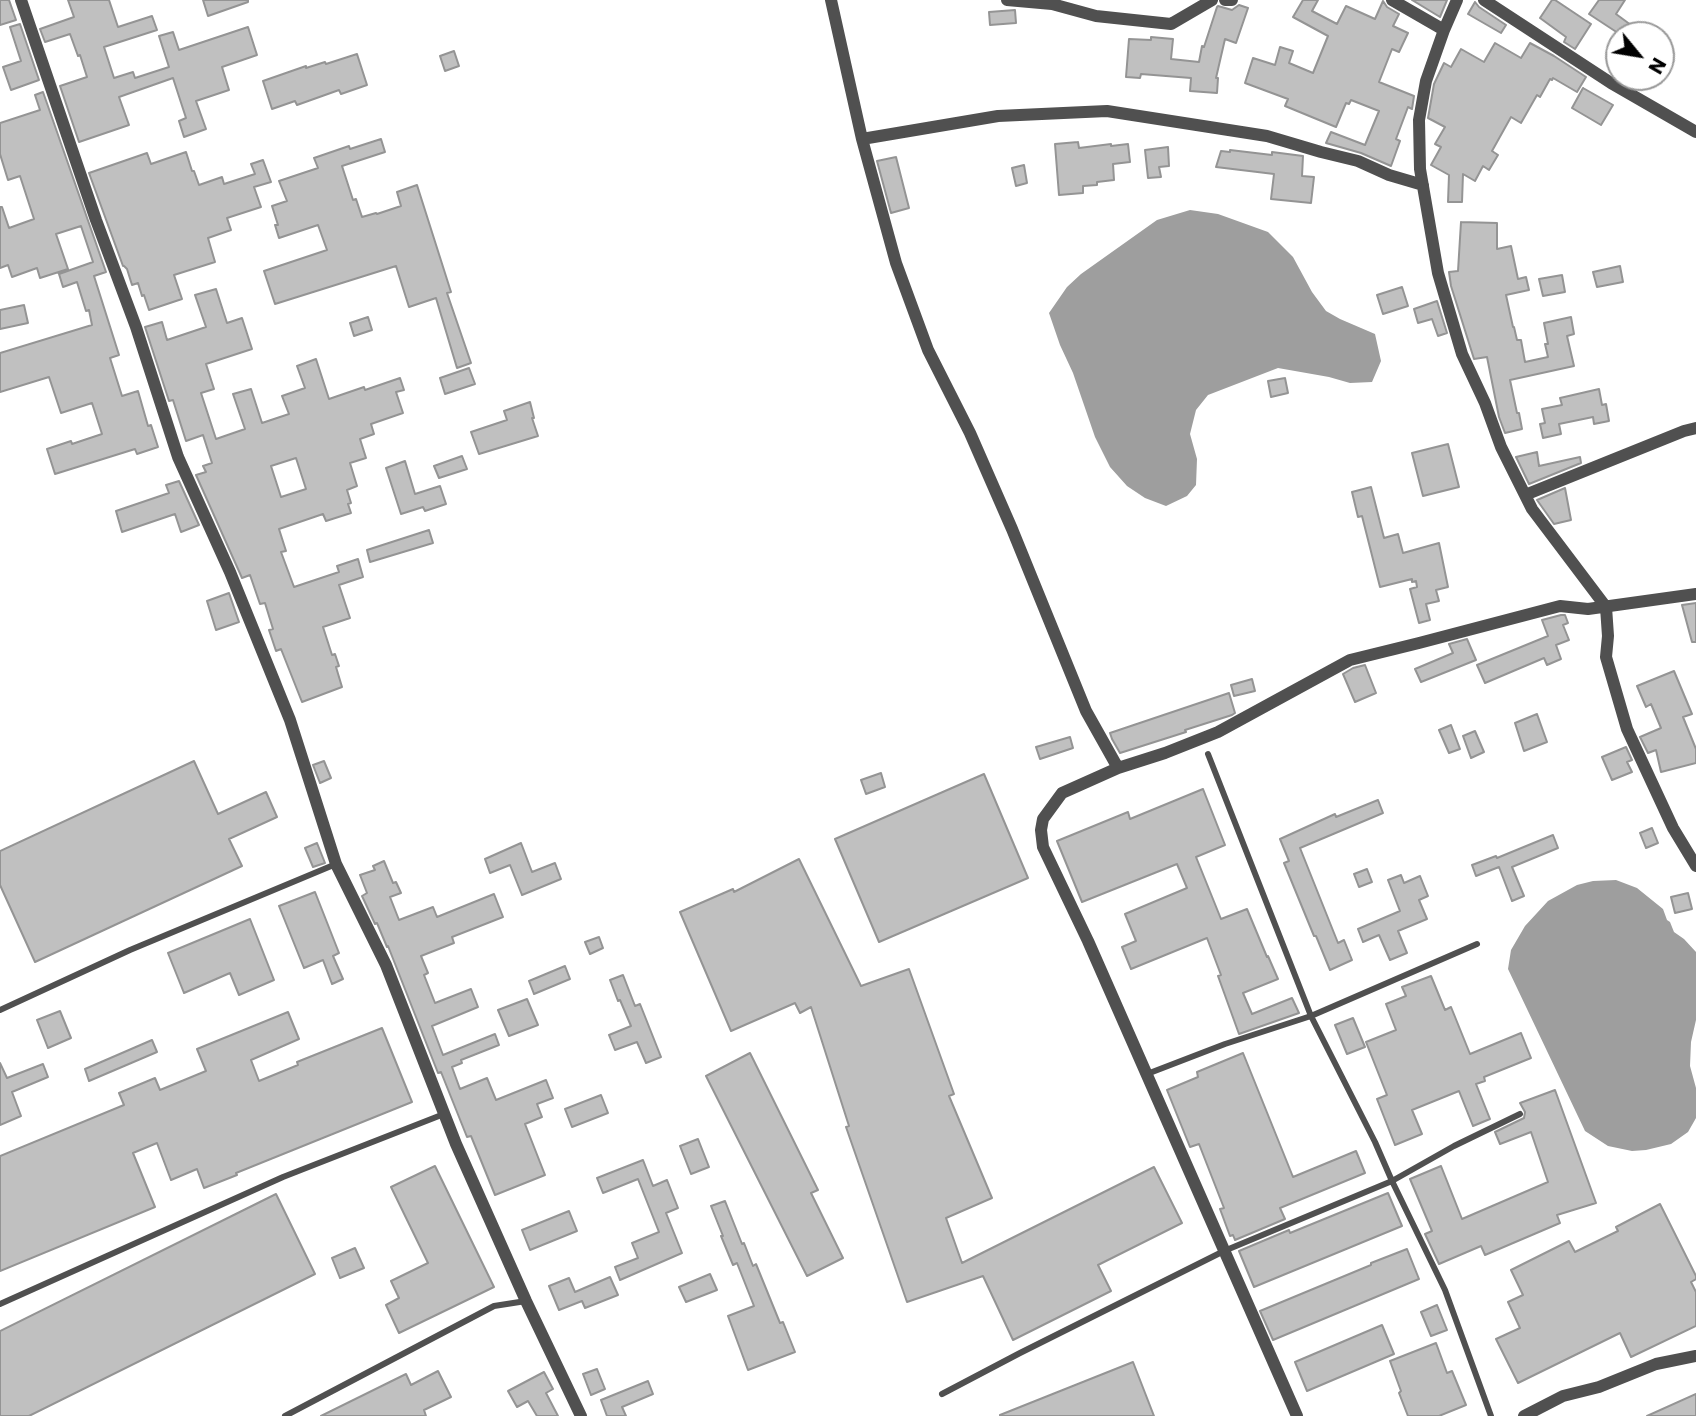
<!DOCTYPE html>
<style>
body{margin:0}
#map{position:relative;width:1696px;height:1416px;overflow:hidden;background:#fff;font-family:Poppins,sans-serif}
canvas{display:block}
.north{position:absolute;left:1605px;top:21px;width:70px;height:70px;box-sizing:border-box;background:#fff;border:2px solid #999;border-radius:50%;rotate:120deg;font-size:19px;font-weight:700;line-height:28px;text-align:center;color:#000}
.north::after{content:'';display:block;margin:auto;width:24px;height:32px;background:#000;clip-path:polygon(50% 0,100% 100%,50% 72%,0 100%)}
</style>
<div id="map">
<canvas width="1696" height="1416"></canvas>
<div class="north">N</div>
</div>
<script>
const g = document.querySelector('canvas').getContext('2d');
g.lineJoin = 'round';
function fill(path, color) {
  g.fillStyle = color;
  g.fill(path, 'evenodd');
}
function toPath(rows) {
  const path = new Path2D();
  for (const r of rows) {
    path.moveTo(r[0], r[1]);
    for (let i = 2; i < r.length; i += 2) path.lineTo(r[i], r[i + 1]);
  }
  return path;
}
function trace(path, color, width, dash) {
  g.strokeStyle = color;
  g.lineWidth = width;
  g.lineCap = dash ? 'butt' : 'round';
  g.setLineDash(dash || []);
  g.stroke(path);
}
const water = toPath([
 [1190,210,1218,214,1268,232,1293,257,1312,292,1326,311,1340,319,1375,334,1381,361,1372,382,1350,383,1329,377,1278,368,1208,395,1196,410,1190,434,1197,459,1196,485,1187,496,1166,506,1145,498,1127,486,1110,467,1095,437,1073,373,1060,345,1049,313,1067,287,1081,274,1157,220],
 [1616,880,1637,888,1663,909,1667,920,1670,922,1674,932,1684,939,1696,952,1696,1020,1691,1042,1690,1066,1696,1088,1696,1118,1688,1132,1671,1144,1646,1150,1632,1151,1608,1146,1585,1131,1508,969,1511,950,1525,926,1548,901,1577,885,1593,881]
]);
const building = toPath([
 [0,0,9,0,16,20,0,25,0,0],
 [68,0,109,0,118,27,152,16,157,30,104,47,114,78,133,72,135,78,169,67,159,36,173,32,179,50,248,27,257,55,222,67,229,90,196,101,206,129,184,137,179,121,186,118,173,78,119,97,129,125,79,142,60,86,87,77,80,55,78,56,70,34,45,42,40,29,74,17,68,0],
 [203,0,248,0,248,2,208,16,203,0],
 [1303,0,1318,0,1312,11,1337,24,1346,6,1375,19,1383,1,1387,7,1399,14,1393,26,1408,33,1399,52,1392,49,1379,82,1414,96,1412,109,1408,107,1396,139,1400,141,1391,166,1361,153,1326,143,1331,132,1365,145,1379,111,1351,100,1349,104,1346,103,1336,127,1285,106,1288,99,1245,83,1253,58,1275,65,1280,47,1293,51,1289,63,1313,73,1328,36,1293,17,1303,0],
 [1412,0,1447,0,1440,17,1412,0],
 [1552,0,1555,0,1591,24,1575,49,1564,42,1566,37,1540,18,1552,0],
 [1599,0,1625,0,1616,14,1635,28,1630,35,1621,35,1589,14,1599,0],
 [1475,2,1479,7,1506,25,1501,33,1468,14,1475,2],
 [1239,5,1248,8,1236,43,1225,39,1216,78,1218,78,1217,93,1190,91,1191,78,1141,74,1140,78,1126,77,1129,39,1151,40,1151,37,1173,39,1171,59,1199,62,1202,46,1204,47,1217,7,1218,6,1232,10,1239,5],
 [1015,10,1016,23,990,25,989,12,1015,10],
 [20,24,39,80,11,90,3,67,21,61,10,27,20,24],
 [1495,43,1521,58,1530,43,1554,56,1586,77,1577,92,1553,78,1552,80,1550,79,1540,97,1537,95,1521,123,1511,117,1492,151,1498,155,1489,170,1483,166,1475,181,1463,174,1462,202,1448,202,1449,175,1431,165,1441,147,1435,144,1445,127,1428,118,1434,84,1444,63,1451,67,1461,49,1484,62,1495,43],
 [454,51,459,66,445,71,440,56,454,51],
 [357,54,367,85,341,94,339,90,297,105,295,101,272,109,263,81,306,66,306,68,325,62,326,64,357,54],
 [1583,88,1613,105,1601,125,1572,108,1583,88],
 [43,92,106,272,94,276,119,355,110,358,122,396,138,391,148,426,151,425,158,447,137,454,135,449,55,474,47,449,71,441,72,444,102,434,92,403,61,413,49,377,0,392,0,353,92,325,89,310,86,311,77,282,63,287,59,274,93,262,81,226,56,234,68,269,40,278,37,268,12,277,8,265,0,268,0,207,2,207,9,228,34,219,20,176,8,180,0,154,0,123,40,110,35,95,43,92],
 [381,139,385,152,342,166,353,200,356,199,362,217,376,213,377,214,401,206,397,192,417,185,451,292,447,293,471,363,457,368,436,298,409,307,396,266,275,304,264,271,327,250,318,225,279,238,275,225,278,225,272,206,287,201,279,181,318,168,314,158,349,146,350,149,381,139],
 [1078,142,1079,148,1111,144,1111,146,1128,144,1130,162,1113,164,1114,180,1097,182,1097,185,1083,186,1083,193,1059,195,1055,144,1078,142],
 [1168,147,1169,166,1159,167,1161,177,1148,178,1145,150,1168,147],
 [1230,150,1272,155,1272,152,1303,156,1302,176,1314,177,1311,203,1271,199,1274,174,1216,167,1221,151,1230,152,1230,150],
 [186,152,192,171,194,171,199,185,222,177,224,184,255,174,251,164,263,160,271,182,254,187,261,207,227,218,231,230,208,238,215,262,174,275,182,299,149,310,144,295,142,296,138,283,132,285,127,269,124,266,123,266,89,173,147,153,151,164,186,152],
 [896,157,909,208,891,213,877,161,896,157],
 [1024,165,1027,183,1016,186,1012,168,1024,165],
 [1461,222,1497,223,1497,249,1511,246,1518,279,1526,277,1529,290,1506,295,1513,327,1514,327,1517,340,1521,340,1525,362,1548,357,1545,344,1548,344,1544,323,1571,317,1574,334,1567,336,1574,366,1510,380,1517,413,1519,413,1522,429,1505,433,1499,417,1487,357,1474,359,1451,286,1449,272,1458,271,1461,222],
 [1620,266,1623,282,1597,287,1593,272,1620,266],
 [1562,275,1565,292,1543,296,1539,279,1562,275],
 [1402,287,1408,306,1383,314,1377,295,1402,287],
 [216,289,227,323,242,318,252,349,206,364,214,389,201,393,216,439,245,429,233,394,251,389,262,423,289,414,282,396,305,388,297,366,316,359,329,399,364,387,365,390,400,378,404,390,396,392,403,413,371,424,374,434,360,439,366,458,350,463,357,486,347,490,351,503,348,504,351,513,326,521,323,514,279,529,286,551,281,552,294,587,339,572,337,566,358,559,363,577,339,585,350,618,323,627,332,655,335,654,339,666,336,667,342,687,302,702,281,649,276,651,269,630,273,629,265,603,260,604,250,575,242,578,196,475,206,472,203,466,212,463,203,435,186,441,173,400,169,401,145,327,162,322,167,340,206,327,195,295,216,289],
 [296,458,306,489,281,497,271,466,296,458],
 [1437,301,1447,333,1438,336,1432,319,1418,323,1414,309,1437,301],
 [24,305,28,323,0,329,0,310,24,305],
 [368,317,372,330,354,336,350,323,368,317],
 [469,368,475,384,445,394,440,378,469,368],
 [1285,378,1288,393,1271,397,1268,381,1285,378],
 [1599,389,1602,405,1606,404,1609,421,1594,424,1593,417,1559,424,1561,434,1543,438,1540,424,1545,423,1542,409,1562,405,1560,398,1599,389],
 [530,402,534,418,532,418,538,436,479,454,471,432,507,420,504,411,530,402],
 [1448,444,1459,487,1423,496,1412,453,1448,444],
 [1537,452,1539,466,1580,457,1581,463,1529,484,1516,457,1537,452],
 [462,456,467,469,439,478,434,466,462,456],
 [405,461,415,494,440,486,446,504,425,511,423,507,401,514,386,468,405,461],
 [179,481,199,525,181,532,175,514,122,532,116,511,169,493,166,485,179,481],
 [1371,487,1384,538,1398,534,1403,553,1439,543,1448,587,1436,590,1439,601,1426,604,1430,620,1419,623,1410,589,1417,587,1416,581,1412,582,1412,579,1380,587,1362,516,1358,517,1352,492,1371,487],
 [1565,488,1571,520,1554,524,1537,500,1565,488],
 [429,530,433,543,370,562,367,550,429,530],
 [229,593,239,622,216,630,207,601,229,593],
 [1696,603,1696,642,1692,642,1682,605,1696,603],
 [1561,615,1565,615,1568,623,1563,625,1569,640,1556,645,1561,659,1547,665,1544,658,1485,683,1477,665,1548,636,1542,620,1561,615],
 [1467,639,1476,660,1421,682,1415,669,1453,653,1449,644,1467,639],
 [1365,665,1376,693,1355,702,1343,674,1353,668,1365,665],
 [1674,671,1692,714,1683,717,1696,749,1696,763,1661,772,1656,750,1648,753,1640,737,1661,728,1651,704,1646,707,1637,686,1674,671],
 [1252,679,1255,691,1234,696,1231,685,1252,679],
 [1229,693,1235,713,1232,715,1185,730,1186,732,1120,753,1112,739,1110,733,1229,693],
 [1537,714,1547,742,1524,751,1515,723,1537,714],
 [1451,725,1460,749,1449,753,1439,730,1451,725],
 [1475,731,1484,752,1471,758,1463,736,1475,731],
 [1070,737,1073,748,1040,759,1036,747,1070,737],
 [1626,747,1632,760,1627,762,1632,772,1612,780,1602,757,1626,747],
 [194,761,218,814,266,792,277,817,229,839,242,866,35,962,0,885,0,851,194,761],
 [324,761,331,778,320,783,313,765,324,761],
 [881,773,885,787,866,794,861,780,881,773],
 [984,774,1028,878,879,942,835,839,984,774],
 [1203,789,1225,845,1196,857,1221,919,1247,909,1267,957,1268,956,1278,979,1243,993,1252,1014,1292,998,1299,1013,1239,1034,1218,976,1221,975,1207,938,1131,969,1122,947,1136,941,1125,914,1187,888,1177,864,1082,902,1057,841,1128,812,1130,819,1203,789],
 [1378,800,1383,813,1300,848,1338,943,1344,940,1352,960,1330,970,1316,936,1314,936,1284,863,1289,861,1280,839,1335,814,1336,817,1378,800],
 [1652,828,1658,843,1646,848,1640,833,1652,828],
 [1553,835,1558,848,1512,867,1524,896,1512,901,1499,867,1476,876,1472,865,1496,856,1497,858,1553,835],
 [317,843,325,863,313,867,305,848,317,843],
 [521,843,532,872,555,863,561,879,522,895,510,865,490,873,485,859,521,843],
 [799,859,861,986,909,969,954,1094,949,1096,992,1198,946,1218,962,1263,1154,1167,1182,1223,1098,1265,1111,1291,1013,1340,983,1276,907,1302,846,1127,849,1126,811,1007,800,1013,795,1003,731,1031,680,912,733,889,734,892,799,859],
 [384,861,393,883,396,882,401,893,390,897,399,920,433,907,437,917,494,894,503,917,452,937,454,943,421,956,428,973,424,975,435,1003,471,989,478,1007,432,1026,443,1055,495,1034,499,1045,461,1060,462,1063,452,1067,460,1089,487,1078,496,1100,546,1080,553,1098,537,1104,542,1117,525,1124,545,1175,495,1195,471,1136,467,1137,441,1072,438,1073,388,946,387,947,377,923,375,924,362,896,367,893,360,875,375,870,373,866,384,861],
 [1367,869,1372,882,1359,887,1354,874,1367,869],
 [1401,875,1404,883,1420,876,1428,896,1419,900,1427,919,1398,931,1407,953,1390,960,1379,935,1363,942,1358,929,1400,911,1388,880,1401,875],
 [315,892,339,953,333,956,343,979,332,984,323,960,304,968,279,906,315,892],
 [1688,893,1692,909,1675,913,1671,897,1688,893],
 [250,919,274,980,239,995,230,973,184,993,168,953,250,919],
 [599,937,603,948,590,954,585,942,599,937],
 [565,966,570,979,534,994,529,981,565,966],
 [623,975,635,1006,640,1004,661,1057,646,1063,637,1042,615,1050,609,1035,631,1026,620,1000,618,1001,610,980,623,975],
 [1431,976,1445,1010,1451,1007,1470,1054,1521,1033,1531,1058,1484,1077,1485,1081,1476,1084,1490,1119,1473,1126,1459,1091,1412,1110,1422,1134,1395,1145,1377,1099,1387,1095,1366,1042,1396,1030,1386,1004,1406,996,1402,987,1431,976],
 [527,999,538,1025,509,1036,498,1010,527,999],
 [60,1011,71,1038,48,1048,37,1020,60,1011],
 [288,1012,299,1039,251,1060,259,1081,298,1065,297,1062,382,1028,412,1102,236,1173,237,1175,204,1188,197,1169,171,1180,157,1143,133,1153,155,1207,0,1271,0,1156,124,1105,119,1093,155,1078,160,1090,206,1071,197,1049,288,1012],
 [1353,1018,1365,1047,1347,1054,1335,1025,1353,1018],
 [152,1040,157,1052,89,1081,85,1069,152,1040],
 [750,1053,818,1190,811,1193,843,1258,807,1276,706,1076,750,1053],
 [1243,1053,1293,1177,1356,1151,1365,1173,1280,1208,1285,1219,1235,1240,1233,1235,1230,1236,1220,1209,1224,1208,1199,1144,1190,1147,1167,1090,1198,1077,1197,1072,1243,1053],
 [0,1063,7,1078,43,1064,48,1077,12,1092,21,1116,0,1125,0,1063],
 [1555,1090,1596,1203,1557,1215,1560,1223,1485,1255,1481,1246,1439,1264,1425,1234,1432,1231,1410,1179,1441,1166,1462,1219,1548,1182,1531,1132,1500,1144,1495,1132,1524,1118,1525,1112,1520,1103,1555,1090],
 [601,1095,608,1113,572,1127,565,1109,601,1095],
 [698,1139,709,1167,691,1174,680,1146,698,1139],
 [643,1160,653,1186,667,1180,678,1208,666,1213,682,1253,620,1280,615,1267,638,1258,632,1243,659,1232,638,1179,603,1193,597,1178,643,1160],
 [435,1166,494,1287,399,1333,386,1305,399,1298,391,1281,428,1263,391,1187,435,1166],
 [1388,1193,1402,1226,1254,1287,1239,1251,1289,1230,1290,1233,1388,1193],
 [276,1194,315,1274,29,1416,0,1416,0,1331,276,1194],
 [725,1201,742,1244,744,1243,753,1266,756,1264,780,1323,783,1322,795,1352,748,1370,728,1316,754,1306,737,1263,733,1265,721,1236,723,1236,711,1206,725,1201],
 [1660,1204,1696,1276,1696,1279,1691,1282,1696,1292,1696,1326,1631,1357,1620,1333,1518,1383,1496,1339,1520,1328,1508,1302,1523,1295,1511,1270,1569,1241,1575,1252,1618,1231,1616,1227,1660,1204],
 [569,1211,577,1231,530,1250,522,1230,569,1211],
 [355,1248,364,1268,340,1278,332,1258,355,1248],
 [1407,1249,1419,1279,1273,1340,1260,1311,1371,1265,1371,1263,1407,1249],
 [710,1274,717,1290,686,1302,679,1287,710,1274],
 [610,1277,618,1295,585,1308,582,1301,559,1310,549,1286,569,1278,575,1292,610,1277],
 [1437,1305,1447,1330,1431,1336,1421,1312,1437,1305],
 [1382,1325,1394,1354,1307,1391,1295,1362,1382,1325],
 [1436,1343,1447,1373,1452,1371,1466,1405,1439,1416,1408,1416,1399,1393,1401,1391,1390,1361,1436,1343],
 [1133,1362,1154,1416,1000,1416,1000,1415,1133,1362],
 [597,1369,605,1389,591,1395,583,1374,597,1369],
 [438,1371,451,1397,424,1410,426,1416,321,1416,406,1374,411,1385,438,1371],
 [544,1372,553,1389,546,1393,558,1416,537,1416,528,1401,517,1407,508,1391,544,1372],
 [648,1381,653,1394,622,1407,626,1416,607,1416,601,1400,648,1381],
 [1696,1394,1696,1416,1647,1416,1696,1394]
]);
const lane = toPath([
 [1208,754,1311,1016,1375,1142,1392,1181,1445,1290,1491,1416],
 [0,1010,130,950,336,864],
 [1147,1074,1225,1044,1311,1016,1477,944],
 [0,1304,283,1177,444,1114],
 [942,1394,1020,1353,1224,1251,1392,1181,1454,1146,1520,1114],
 [285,1416,494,1306,526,1301]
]);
const street = toPath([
 [21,0,96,220,136,327,178,457,230,572,290,720,336,864,386,965,456,1144,526,1301,581,1416],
 [831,0,862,139,896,263,928,350,970,433,1012,529,1086,711,1118,768],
 [1007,0,1052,4,1096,16,1171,24,1212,0],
 [1225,0,1232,0],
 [1392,0,1444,30],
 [1457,0,1444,30,1426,81,1419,120,1420,169,1438,273,1462,354,1485,403,1501,447,1532,509,1606,607,1608,636,1606,657,1627,729,1673,828,1696,866],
 [1484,0,1611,83,1696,132],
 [862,139,998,116,1107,111,1267,136,1321,152,1358,161,1389,175,1423,185],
 [1525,495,1684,431,1696,428],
 [1297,1416,1088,941,1043,847,1041,830,1043,819,1062,793,1118,768,1165,753,1218,732,1350,660,1419,643,1560,606,1588,609,1696,594],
 [1524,1416,1563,1396,1599,1387,1656,1364,1696,1356]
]);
fill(water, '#9e9e9e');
fill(building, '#c0c0c0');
trace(building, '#949494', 2);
trace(lane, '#505050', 6);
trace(street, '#505050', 12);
</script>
